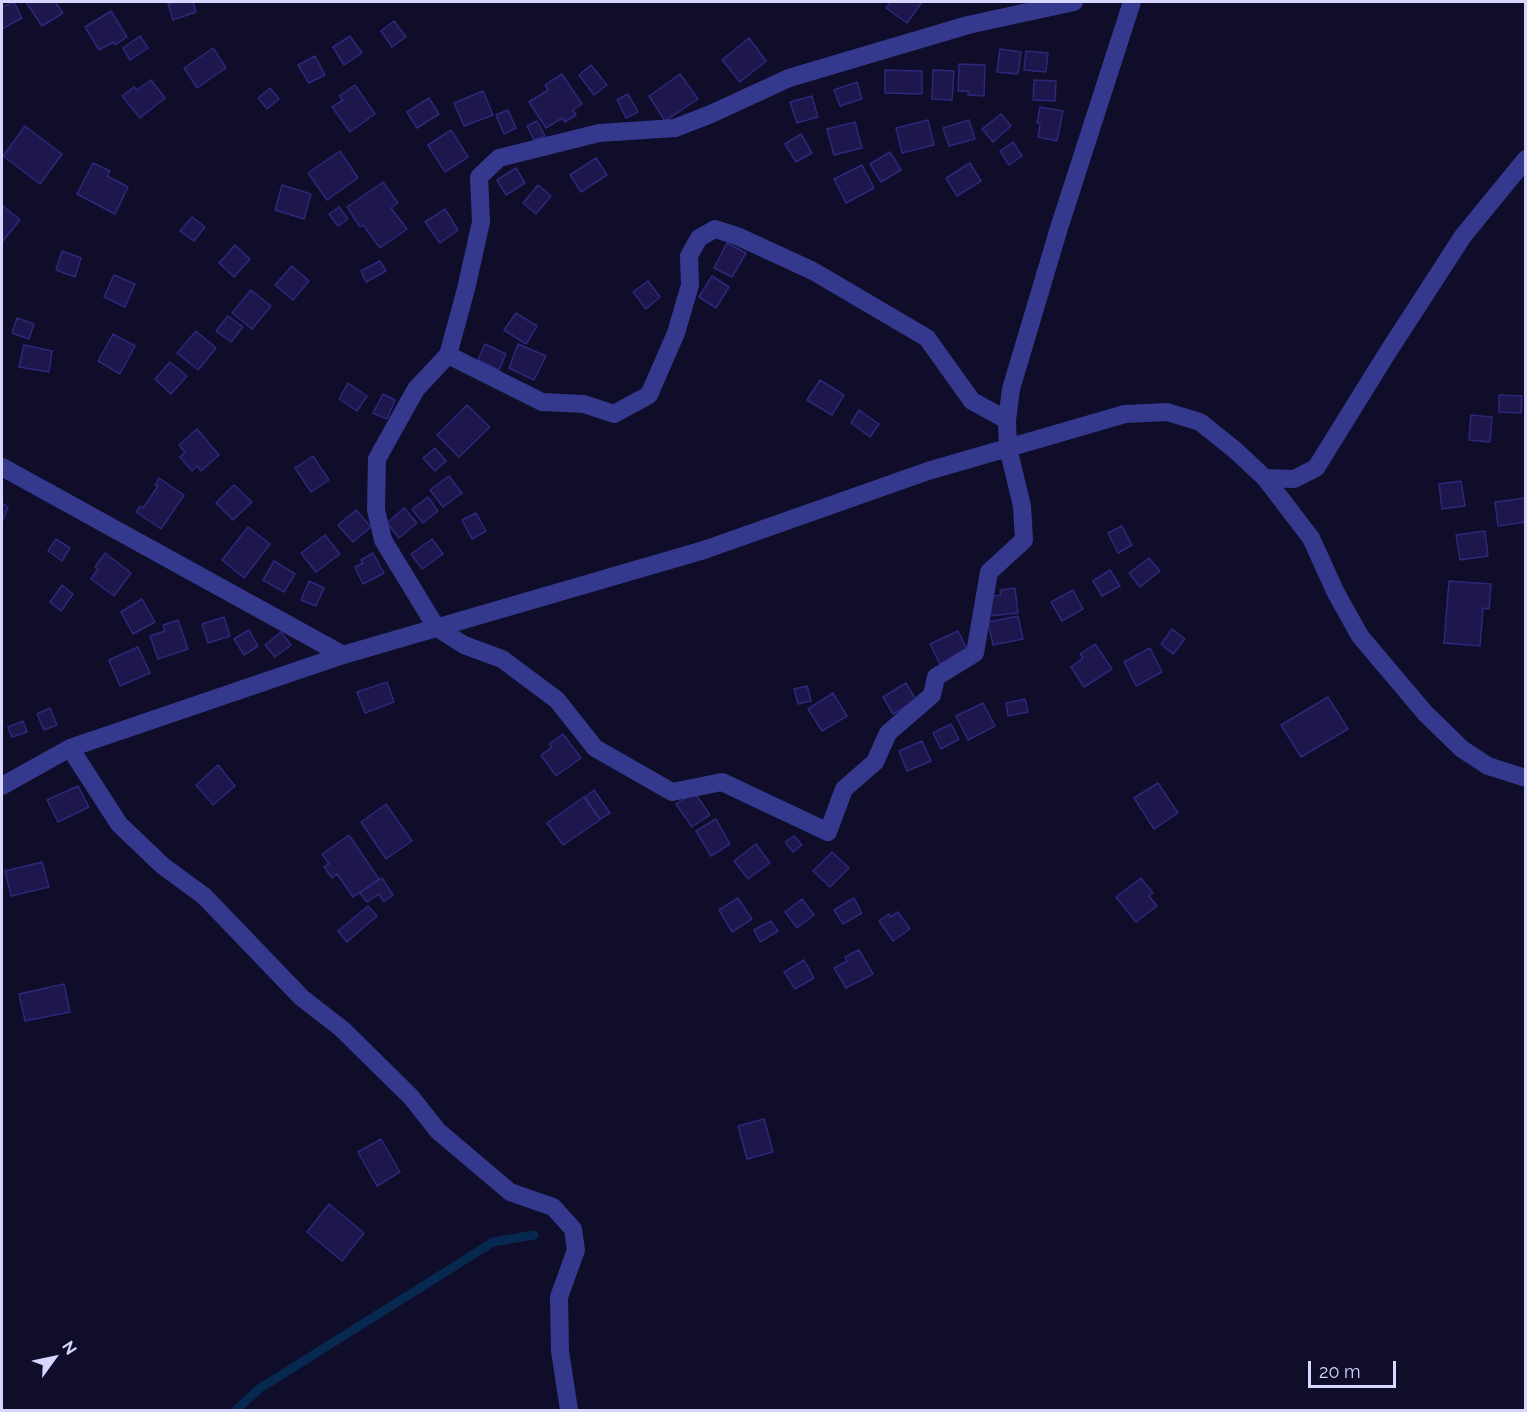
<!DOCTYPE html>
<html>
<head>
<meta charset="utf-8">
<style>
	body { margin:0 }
	#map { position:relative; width:1527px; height:1412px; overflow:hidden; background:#0f0d2a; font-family:Raleway,sans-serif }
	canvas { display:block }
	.frame { position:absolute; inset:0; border:3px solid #d7d6ff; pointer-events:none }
	.north { position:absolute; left:24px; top:1328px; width:60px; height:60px; -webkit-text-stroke:4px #0f0d2a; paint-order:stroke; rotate:57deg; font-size:16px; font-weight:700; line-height:24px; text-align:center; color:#d7d6ff }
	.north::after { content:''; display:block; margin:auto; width:21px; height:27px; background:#d7d6ff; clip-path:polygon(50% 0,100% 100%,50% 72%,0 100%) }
	.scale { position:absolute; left:1308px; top:1361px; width:88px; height:27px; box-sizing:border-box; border:3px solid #d7d6ff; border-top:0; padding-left:8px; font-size:18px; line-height:21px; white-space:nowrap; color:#d7d6ff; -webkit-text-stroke:4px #0f0d2a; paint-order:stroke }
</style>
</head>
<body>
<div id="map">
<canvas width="1527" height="1412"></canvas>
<div class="frame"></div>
<div class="north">N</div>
<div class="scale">20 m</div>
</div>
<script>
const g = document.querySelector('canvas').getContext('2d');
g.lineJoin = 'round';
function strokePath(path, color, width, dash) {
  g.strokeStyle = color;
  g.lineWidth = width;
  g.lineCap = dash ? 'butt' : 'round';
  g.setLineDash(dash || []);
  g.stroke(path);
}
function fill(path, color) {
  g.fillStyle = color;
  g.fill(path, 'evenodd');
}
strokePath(new Path2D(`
	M236,1410L259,1389L493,1242L534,1235`), '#07284f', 9);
const building = new Path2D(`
	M14,2L22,18L2,29V7Z
	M26,2H55L63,13L42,26Z
	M176,2H193L196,12L173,20L168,4Z
	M891,2H922L907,23L886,8Z
	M111,11L127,37L115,45L114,42L99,50L85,27Z
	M394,21L406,37L392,47L381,31Z
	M140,36L148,48L130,60L123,48Z
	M350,36L362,53L344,65L333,47Z
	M749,38L766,61L740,82L722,60Z
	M213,48L226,68L197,88L184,68Z
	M1000,49L1021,52L1018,74L997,72Z
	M1026,51L1048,53L1046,72L1024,70Z
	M315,56L325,75L309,83L298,65Z
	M959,64L985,65L984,96L968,95V91H958Z
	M591,65L607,85L594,95L579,75Z
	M885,70L922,71V94L885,93Z
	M933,70L954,71L952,100L932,99Z
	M562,74L582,104L573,110L576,115L565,122L562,118L546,128L529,102L548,90L545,85Z
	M680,74L698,99L665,121L649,96Z
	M151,80L165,98L140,118L122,96L134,87L137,90Z
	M1034,80L1056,81L1055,101L1033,100Z
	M857,82L862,99L840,106L834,90Z
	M355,85L375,114L350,132L332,107L343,100L339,96Z
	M270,88L279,99L267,109L258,98Z
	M483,91L493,115L464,126L454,103Z
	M628,94L638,112L626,118L617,100Z
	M812,96L818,117L797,123L790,102Z
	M429,98L439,114L417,128L407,112Z
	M1040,107L1063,111L1057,141L1038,137L1040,124L1037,123Z
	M508,110L516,128L504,134L496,115Z
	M1001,114L1011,126L993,142L982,129Z
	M928,120L934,145L902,153L896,128Z
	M969,120L975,139L949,146L943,128Z
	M537,121L545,136L534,140L527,126Z
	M855,122L862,148L834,155L827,129Z
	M25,126L62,154L40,184L3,156Z
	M451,130L468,157L445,172L428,145Z
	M801,134L812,153L796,162L785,144Z
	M1013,142L1022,156L1009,165L1000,151Z
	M340,151L358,178L327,200L308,173Z
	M890,152L901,170L881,182L870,164Z
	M596,158L607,175L581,192L570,175Z
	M93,163L110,171L107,176L128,187L115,214L77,194Z
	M970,163L981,181L957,196L946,178Z
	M862,165L874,188L846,203L834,179Z
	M516,168L525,183L506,195L497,180Z
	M383,182L398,203L391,208L407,229L380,248L363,225L360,227L347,207Z
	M282,185L311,194L304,219L275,210Z
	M538,185L551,196L536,214L523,203Z
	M2,205L20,220L2,242Z
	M339,207L348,219L338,226L329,214Z
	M445,209L458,230L440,243L425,222Z
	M192,217L205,227L194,241L180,231Z
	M727,243L746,253L732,277L714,268Z
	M235,245L250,259L234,277L219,263Z
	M62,251L81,258L75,277L56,270Z
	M380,261L386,271L366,282L361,271Z
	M292,266L309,281L293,300L275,285Z
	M114,275L135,284L125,307L104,297Z
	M712,276L729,287L716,308L699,297Z
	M648,281L660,297L646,309L633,292Z
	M251,290L271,306L252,329L232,313Z
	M516,313L537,326L526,344L504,330Z
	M228,316L243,327L231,342L216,331Z
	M17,318L34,324L29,339L12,333Z
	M196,331L216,348L198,370L177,353Z
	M113,334L135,346L120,374L98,361Z
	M485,344L506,354L499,370L478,360Z
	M518,344L546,356L534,380L509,368Z
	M24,345L52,351L49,372L19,367Z
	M170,362L187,376L171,394L155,379Z
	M820,380L844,395L832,415L807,400Z
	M348,383L367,396L357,411L339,399Z
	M383,394L395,400L387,419L373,413Z
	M1499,395L1522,396L1521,413L1499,412Z
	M467,405L490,427L459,457L437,435Z
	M859,410L879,424L870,437L851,423Z
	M1471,415L1492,417L1490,442L1469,440Z
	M197,429L219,455L201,471L197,466L192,471L180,457L185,452L179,445Z
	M435,448L446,461L435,471L423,458Z
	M313,456L329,480L311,492L295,468Z
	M449,476L462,493L443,507L430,490Z
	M159,478L184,495L161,529L136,512L140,506L143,508L158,486L155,485Z
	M1461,481L1465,506L1442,509L1439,484Z
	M234,485L252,502L233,520L216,503Z
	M428,497L438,511L423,523L412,509Z
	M1526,498V522L1498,526L1495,502Z
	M2,503L8,507L2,522Z
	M404,508L417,523L399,538L387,523Z
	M356,510L371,527L353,542L338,525Z
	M476,513L486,531L472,539L462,520Z
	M1122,526L1132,545L1118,553L1108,533Z
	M248,527L270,544L244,578L222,560Z
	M1485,531L1488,556L1460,560L1456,535Z
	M325,535L340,554L316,572L301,553Z
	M56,539L70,548L62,561L48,551Z
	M432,539L443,554L422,569L411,554Z
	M105,553L131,573L114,596L91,579L98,569L95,567Z
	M373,553L384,573L363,584L355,567L363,563L361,560Z
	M1149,558L1160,571L1140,587L1129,573Z
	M274,561L295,574L284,592L263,580Z
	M1110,570L1120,586L1102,596L1093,581Z
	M309,581L324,588L316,606L301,600Z
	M1449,581L1491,584L1489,609L1483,608L1480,646L1444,643Z
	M62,585L73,594L61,611L50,602Z
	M1015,588L1018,613L989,616L987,597L1001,595L1000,590Z
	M1073,590L1083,609L1062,621L1051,602Z
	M142,599L155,622L133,634L121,612Z
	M1018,616L1023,639L993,645L988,622Z
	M224,617L230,636L208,643L202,624Z
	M178,620L188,649L158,659L150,636L165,631L163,625Z
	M1172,629L1185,639L1173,654L1161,644Z
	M249,630L258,646L244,655L234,639Z
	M958,631L968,651L940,664L930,644Z
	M281,632L291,645L275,657L265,645Z
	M1095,644L1112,669L1084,687L1071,667L1083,658L1080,654Z
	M138,647L150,673L120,686L109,660Z
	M1150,648L1162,672L1136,686L1124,662Z
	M387,682L394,702L365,713L357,692Z
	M906,683L916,700L893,714L883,697Z
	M807,686L811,701L798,704L794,689Z
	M833,693L847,716L822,731L808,709Z
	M1328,697L1348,729L1301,757L1281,725Z
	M1025,699L1028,712L1008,716L1006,703Z
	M983,703L995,726L968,740L956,716Z
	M50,708L57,725L44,730L37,714Z
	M23,721L27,732L12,737L8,727Z
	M951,724L959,739L941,749L933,733Z
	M563,734L581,758L556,776L541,755L552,747L549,744Z
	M922,741L931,761L907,771L899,751Z
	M218,765L235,786L213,805L196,785Z
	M1158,783L1178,813L1154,829L1134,798Z
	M78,786L89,807L58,822L47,800Z
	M594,790L610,813L600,819L585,797Z
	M694,792L710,815L692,827L676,804Z
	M584,797L600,820L563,845L547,823Z
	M386,804L412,841L386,859L361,822Z
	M716,819L730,844L711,856L696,831Z
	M349,835L379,879L353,897L337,874L332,878L324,867L329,864L322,854Z
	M794,836L802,845L793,852L785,842Z
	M756,844L770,863L748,879L734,861Z
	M832,852L849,868L830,887L813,871Z
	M42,862L49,887L11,896L5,871Z
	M382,878L393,895L384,902L379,894L367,902L360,893Z
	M1141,878L1153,893L1149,896L1157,906L1136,922L1116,897Z
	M738,898L752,919L732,932L719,910Z
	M854,898L862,913L843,924L834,910Z
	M802,899L814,915L797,928L785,912Z
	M368,906L377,916L347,942L338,931Z
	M898,912L910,929L893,941L879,921L889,914L890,917Z
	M771,921L778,931L760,942L754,930Z
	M859,950L873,974L846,988L834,968L847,961L845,957Z
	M804,960L814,978L795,989L784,972Z
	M64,984L70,1012L25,1021L19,994Z
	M764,1119L773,1152L747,1159L738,1126Z
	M381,1139L400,1172L377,1186L358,1152Z
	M329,1204L364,1233L342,1261L307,1232Z`);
fill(building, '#1d174d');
strokePath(building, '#2f277b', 1.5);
strokePath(new Path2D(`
	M1074,2L968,25L789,78L711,114L675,128L599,133L499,158L479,177L481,222L466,289L448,355L416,389L377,459L376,510L383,540L436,627L464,645L502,659L557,700L595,748L672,792L722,782L828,832L844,789L875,762L888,733L932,695L936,677L975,653L989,572L1024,540L1022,506L1008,448L1007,420L1011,389L1059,228L1132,2
	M448,355L542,402L584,404L614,414L649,395L676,333L690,285L689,256L699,238L715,229L737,236L813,271L927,338L972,401L1007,420
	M2,467L343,655
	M1265,478L1294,479L1316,468L1386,355L1463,236L1526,159
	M70,748L119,824L163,866L204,896L302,998L342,1029L411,1097L438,1131L510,1192L553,1207L573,1229L576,1250L559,1297L560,1351L569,1410
	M2,786L70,748L343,655L704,550L928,471L1125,414L1167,412L1200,422L1235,450L1265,478L1311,538L1336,593L1360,636L1425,713L1462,749L1488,766L1526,778`), '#34398d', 18);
</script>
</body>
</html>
